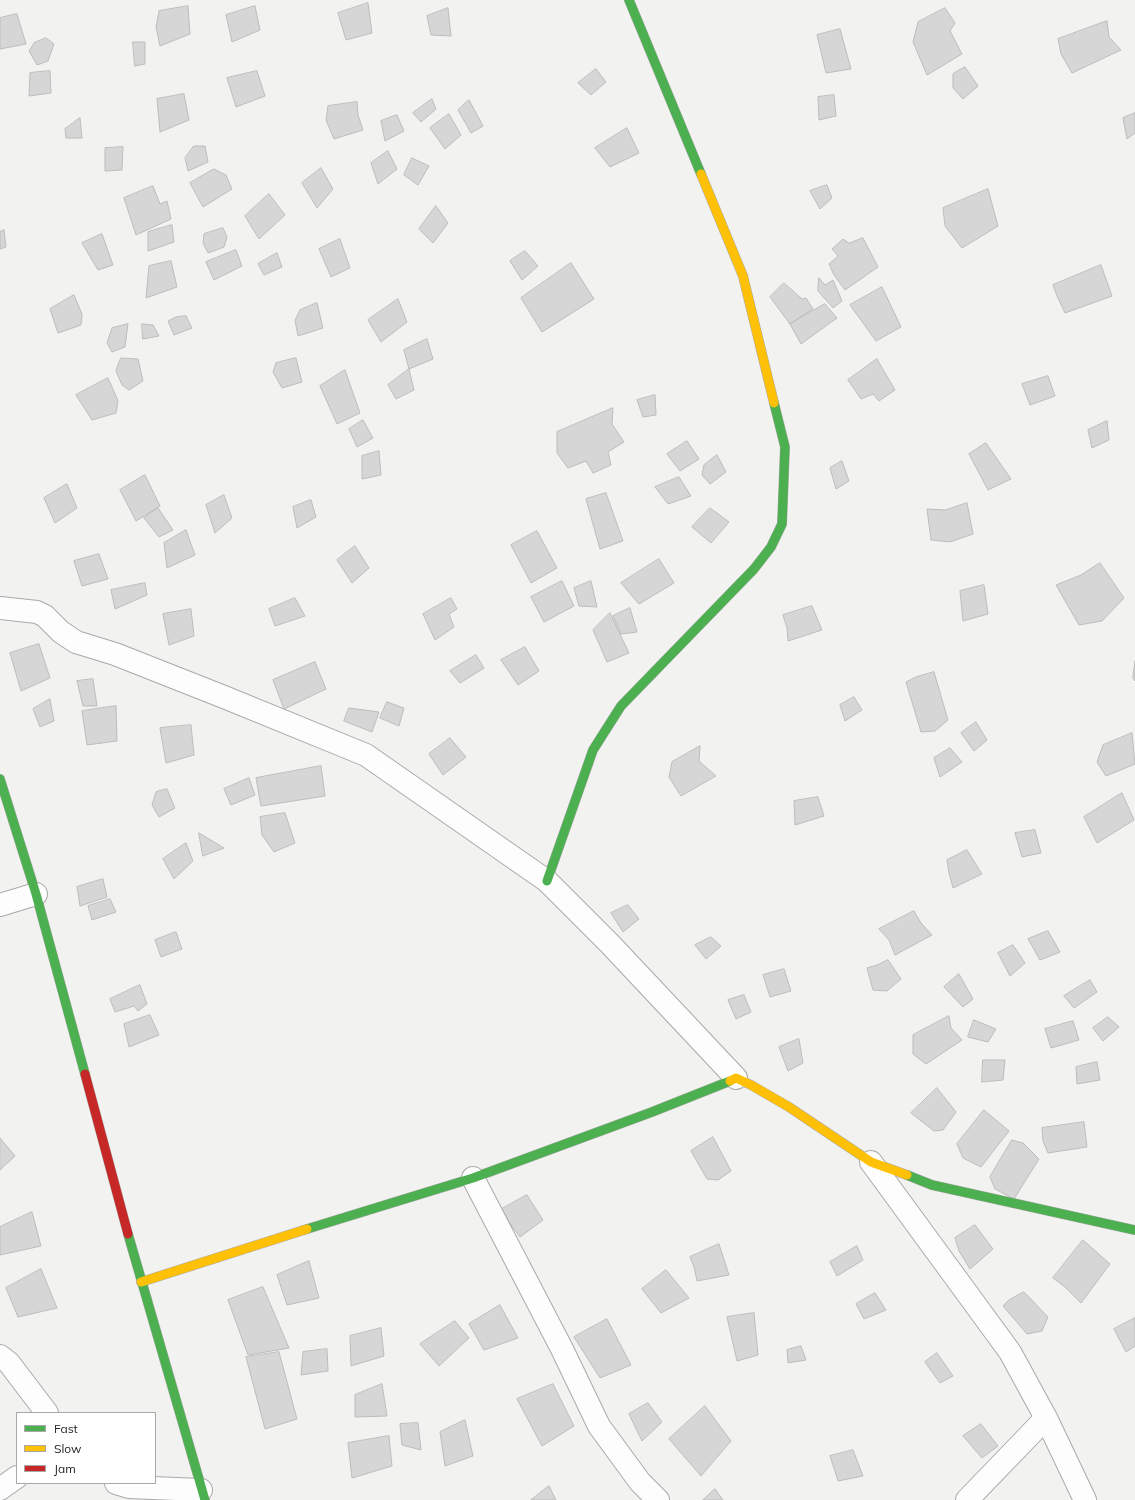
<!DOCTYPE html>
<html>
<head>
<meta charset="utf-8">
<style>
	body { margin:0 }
	#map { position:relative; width:1135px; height:1500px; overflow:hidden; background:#f2f3f1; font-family:Mulish,sans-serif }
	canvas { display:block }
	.legend { position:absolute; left:16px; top:1412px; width:140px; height:72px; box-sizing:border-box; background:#fff; border:1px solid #a7a8a7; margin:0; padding:5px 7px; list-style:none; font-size:12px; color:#242523 }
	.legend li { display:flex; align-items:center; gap:8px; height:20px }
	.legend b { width:20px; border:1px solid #a7a8a7 }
</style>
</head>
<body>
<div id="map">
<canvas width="1135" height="1500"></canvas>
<ul class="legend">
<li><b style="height:5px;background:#4caf50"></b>Fast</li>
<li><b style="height:5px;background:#ffc107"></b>Slow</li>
<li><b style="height:5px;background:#c62828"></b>Jam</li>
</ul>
</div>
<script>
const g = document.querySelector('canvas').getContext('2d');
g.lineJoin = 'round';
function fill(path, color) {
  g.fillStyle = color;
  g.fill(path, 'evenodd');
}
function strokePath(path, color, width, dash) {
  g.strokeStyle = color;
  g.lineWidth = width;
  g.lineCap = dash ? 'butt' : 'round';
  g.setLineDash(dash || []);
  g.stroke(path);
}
const building = new Path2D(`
	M368,3L372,33L346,40L338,13Z
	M188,6L190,34L160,46L156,27L159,11Z
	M255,6L260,30L232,42L226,15Z
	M448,8L451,36L431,35L427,16Z
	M945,8L955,23L950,31L962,54L927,75L913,42L918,22Z
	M17,14L26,44L0,49V18Z
	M1107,21L1109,37L1121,50L1072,73L1061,54L1058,39Z
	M840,29L851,69L826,73L817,35Z
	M46,38L54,44L48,61L37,65L29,51L34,43Z
	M133,42H145V64L135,66Z
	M965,67L978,86L963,99L953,88V74Z
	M596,69L606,82L591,95L578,83Z
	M50,71L51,93L29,96L30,73Z
	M257,71L265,96L236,107L227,78Z
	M184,94L189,120L160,132L157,99Z
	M834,95L836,116L819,120L818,97Z
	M432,99L436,109L421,122L413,113Z
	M469,100L483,126L471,133L458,110Z
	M357,102L358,115L363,130L334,139L326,120L328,106Z
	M1135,113V133L1127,139L1123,118Z
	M449,114L461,135L445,149L430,128Z
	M397,115L404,131L385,141L381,121Z
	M80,118L82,138H66L65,129Z
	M627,128L639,153L610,167L595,148Z
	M194,146H205L208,162L188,171L185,158Z
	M123,147L122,170L105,171V148Z
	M388,151L397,169L378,184L371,163Z
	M412,158L429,166L418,185L404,175Z
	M321,168L333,189L317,208L302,183Z
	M214,169L226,175L232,189L203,207L190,183Z
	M827,185L832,198L820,209L810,191Z
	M153,186L160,204L167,201L171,219L136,235L124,198Z
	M988,189L998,226L962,248L945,226L943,208Z
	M269,194L285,215L259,239L245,216Z
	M436,206L448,223L433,243L419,229Z
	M172,225L174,242L148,251V232Z
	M223,228L227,237L224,247L208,253L203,243L204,234Z
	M4,230L6,247L0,249V232Z
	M102,234L113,265L98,270L82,243Z
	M863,238L878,267L845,290L834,275L829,264L838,256L832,249L843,239L849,243Z
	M340,239L350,268L331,277L319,249Z
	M236,250L242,266L214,280L206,262Z
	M525,251L538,266L522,280L510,261Z
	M277,253L282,267L264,275L258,264Z
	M171,261L177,287L146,298L149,266Z
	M571,263L594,299L542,332L521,298Z
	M1101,265L1112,296L1065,313L1057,296L1053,285Z
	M819,278L825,285L833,280L842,301L833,308L818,291Z
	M784,283L802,299L806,298L813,309L790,324L770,297Z
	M882,287L901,327L876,341L850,305Z
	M74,295L82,314L81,325L58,333L50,309Z
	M398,299L407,322L381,342L368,320Z
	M317,303L323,328L298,336L295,320L300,310Z
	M825,304L837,318L801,344L790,324Z
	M186,316L192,328L174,335L168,321L176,317Z
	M128,324L125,347L112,352L107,343L112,328Z
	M142,324L153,325L159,336L143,339Z
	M427,339L433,359L409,369L404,350Z
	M121,358L138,359L143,381L129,390L122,385L116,371Z
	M296,358L302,382L282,388L273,372L276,363Z
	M877,359L895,390L879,401L873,394L861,399L848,380Z
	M409,369L414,390L396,399L388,385Z
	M345,370L360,413L337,424L320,386Z
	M1048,376L1055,396L1030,405L1022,384Z
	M108,378L118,401L116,413L92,420L76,395Z
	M655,395L656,415L643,417L637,400Z
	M613,408L612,424L624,442L608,452L611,465L593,473L586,461L568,468L557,453V432Z
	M363,420L373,438L357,447L349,429Z
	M1107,421L1109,440L1092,448L1088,430Z
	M687,441L699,459L680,471L667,454Z
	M986,443L1011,479L988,490L969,454Z
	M379,451L381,475L362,479V456Z
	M717,455L726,472L710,484L702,475L704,465Z
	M842,461L849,481L836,489L830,468Z
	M145,475L160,506L136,521L120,490Z
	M679,477L691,496L668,504L655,487Z
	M67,484L77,508L55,523L44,498Z
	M606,493L623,541L600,549L586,499Z
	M224,495L232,518L215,533L206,505Z
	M311,500L316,517L297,528L293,507Z
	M967,503L973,534L950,542L931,540L927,509L945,510Z
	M158,508L173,530L159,537L144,518Z
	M710,508L729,522L711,543L692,527Z
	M186,530L195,555L167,568L164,543Z
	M537,531L557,568L531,583L511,545Z
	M355,546L369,568L352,583L337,560Z
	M99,554L108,579L82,586L74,561Z
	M659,559L674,583L639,604L621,583Z
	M1100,563L1124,598L1102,621L1079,625L1056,585L1081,575Z
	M562,581L574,606L544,622L531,597Z
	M591,581L597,607L579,606L574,588Z
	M145,583L147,595L115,609L111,590Z
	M984,585L988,614L963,621L960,591Z
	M295,598L305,616L275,626L269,609Z
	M451,598L457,609L449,614L454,627L435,640L423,614Z
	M812,606L822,630L788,641L787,628L783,615Z
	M630,608L637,632L621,634L613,616Z
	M191,609L194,636L169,645L163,614Z
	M610,613L629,653L607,662L593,630Z
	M39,644L50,678L21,691L10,653Z
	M525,647L539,671L518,685L501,660Z
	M476,655L484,668L460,683L450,671Z
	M1135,661V681L1133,678Z
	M315,662L326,689L284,709L273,680Z
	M934,672L948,720L935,731L921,732L906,682L916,677Z
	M93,679L97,706H83L77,681Z
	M854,697L862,710L845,721L840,705Z
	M50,699L54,721L40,727L33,709Z
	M387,702L404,708L399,726L380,718Z
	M116,706L117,741L87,745L82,711Z
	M349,708L379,712L372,732L344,721Z
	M976,722L987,740L974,751L961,733Z
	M191,725L194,755L166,763L160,728Z
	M1132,733L1135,764L1106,776L1097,762L1103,745Z
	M450,738L466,757L443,775L429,754Z
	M700,746L699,761L716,776L681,796L669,777L672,762Z
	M950,748L962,762L940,777L934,758Z
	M321,766L325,796L261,806L256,778Z
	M249,778L255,795L231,805L224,789Z
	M167,789L175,808L159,817L152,805L156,792Z
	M1122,793L1134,820L1097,843L1084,817Z
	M818,797L824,816L795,825L794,801Z
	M285,813L295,843L274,852L262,835L260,817Z
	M1035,830L1041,853L1022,857L1015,833Z
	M199,833L224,848L203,856Z
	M186,843L193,861L174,879L163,859Z
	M967,850L982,874L953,888L949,873L947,860Z
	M103,879L107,897L80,906L77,887Z
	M110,899L116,912L92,920L88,906Z
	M628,905L639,919L623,932L611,913Z
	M914,911L921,923L932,935L895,955L889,940L879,929Z
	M1048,931L1060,952L1040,960L1028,939Z
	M176,932L182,949L161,957L155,940Z
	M711,937L721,946L706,959L695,945Z
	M1013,945L1025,963L1010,976L998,953Z
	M888,960L901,979L887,991L873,990L867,968L877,965Z
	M784,969L791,991L770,997L763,975Z
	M959,974L973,999L963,1007L944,987Z
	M1090,980L1097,992L1074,1008L1064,996Z
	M140,985L147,1004L138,1011L134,1006L115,1012L110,999Z
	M744,995L751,1012L736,1019L728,1000Z
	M150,1015L159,1035L129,1047L124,1024Z
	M949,1016L951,1028L962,1040L926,1064L913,1054V1035Z
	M1108,1017L1119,1027L1103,1041L1093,1028Z
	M974,1020L996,1029L988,1042L968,1037Z
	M1073,1021L1079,1040L1051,1048L1045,1029Z
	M799,1039L803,1063L788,1071L779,1047Z
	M983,1060H1005L1003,1080L982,1082Z
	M1097,1062L1100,1080L1077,1084L1076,1067Z
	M937,1088L956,1112L943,1130L934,1131L911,1113Z
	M984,1110L1009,1131L981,1167L963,1158L957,1144Z
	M1084,1122L1087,1147L1048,1153L1043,1141L1042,1128Z
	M713,1137L731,1171L718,1180L707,1179L691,1151Z
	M0,1138L15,1156L0,1170Z
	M1012,1140L1023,1143L1039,1159L1014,1199L995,1189L990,1177Z
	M527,1195L543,1220L520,1237L500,1210Z
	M32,1212L41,1246L0,1255V1227Z
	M975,1225L993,1249L970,1269L959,1251L955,1238Z
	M1083,1240L1110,1264L1081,1303L1065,1287L1053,1278Z
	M719,1244L729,1275L697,1281L694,1267L690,1257Z
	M857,1246L863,1260L837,1276L830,1262Z
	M309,1261L319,1298L287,1305L277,1275Z
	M41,1269L57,1308L18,1317L6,1288Z
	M666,1270L689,1298L661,1313L642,1289Z
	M263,1287L289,1348L248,1355L228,1300Z
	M1024,1292L1048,1317L1042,1331L1027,1334L1003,1306L1009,1300Z
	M875,1293L886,1310L864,1319L856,1304Z
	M500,1305L518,1338L484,1350L469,1324Z
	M754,1313L758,1355L737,1361L727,1317Z
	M1135,1318V1346L1126,1352L1114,1329Z
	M607,1319L631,1365L600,1378L574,1337Z
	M455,1321L469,1338L439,1366L420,1344Z
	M381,1328L384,1356L351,1366L350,1336Z
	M801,1346L806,1360L788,1363L787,1350Z
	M327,1349L328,1371L301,1375L303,1352Z
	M279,1352L297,1419L265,1429L246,1357Z
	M937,1353L953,1376L940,1383L925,1362Z
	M382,1384L387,1416L355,1417V1395Z
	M553,1384L574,1426L542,1446L517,1399Z
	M648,1403L662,1422L642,1441L629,1414Z
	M705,1406L731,1441L701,1476L669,1439Z
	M465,1420L473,1456L445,1466L440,1432Z
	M418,1423L421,1450L402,1445L400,1424Z
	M981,1424L998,1446L982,1458L963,1436Z
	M389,1436L392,1466L352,1478L348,1443Z
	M853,1450L863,1476L838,1481L830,1456Z
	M549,1486L556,1500H531Z
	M715,1489L723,1500H703Z`);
fill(building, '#d5d6d5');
strokePath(building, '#bcbdbb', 1);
const street = new Path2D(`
	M0,608L37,612L45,616L61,632L76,642L115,654L224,697L366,755L547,881L610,944L736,1078
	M0,905L36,894
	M871,1162L1010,1352L1046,1418L1085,1500
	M473,1178L562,1349L599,1426L640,1482L658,1500
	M0,1356L9,1363L47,1413
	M116,1483L129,1487L201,1490
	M0,1489L17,1477
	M967,1500L1046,1418`);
const fast = new Path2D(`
	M629,0L701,174
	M0,779L36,894L85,1074
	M547,881L593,750L621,706L754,569L771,547L782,524L785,447L774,403
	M907,1175L932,1185L1135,1230
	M307,1229L473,1178L652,1112L730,1081
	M128,1234L205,1500`);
const slow = new Path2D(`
	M701,174L743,276L774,403
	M730,1081L736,1078L751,1085L789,1107L871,1162L907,1175
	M141,1282L307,1229`);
const jam = new Path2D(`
	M85,1074L128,1234`);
strokePath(street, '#a9a9a8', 24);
strokePath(fast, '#a9a9a8', 10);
strokePath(slow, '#a9a9a8', 10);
strokePath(jam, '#a9a9a8', 10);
strokePath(street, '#fdfdfd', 22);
strokePath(fast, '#4caf50', 9);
strokePath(slow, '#ffc107', 9);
strokePath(jam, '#c62828', 9);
</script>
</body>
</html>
